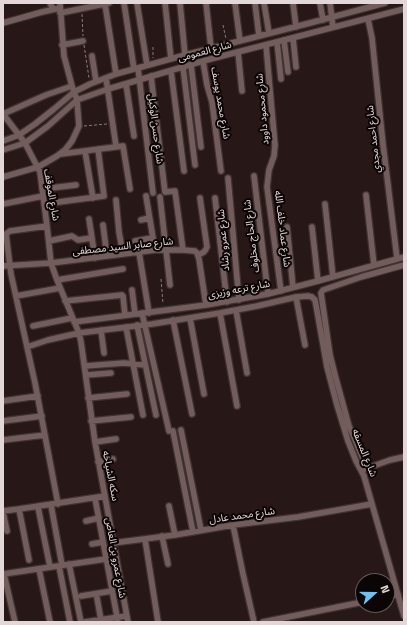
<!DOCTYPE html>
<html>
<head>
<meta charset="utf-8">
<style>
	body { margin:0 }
	#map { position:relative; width:407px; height:625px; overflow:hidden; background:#281717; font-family:"Titillium Web",sans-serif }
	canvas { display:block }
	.frame { position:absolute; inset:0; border:4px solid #e4d7d7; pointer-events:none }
	.north { position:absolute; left:355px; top:573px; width:40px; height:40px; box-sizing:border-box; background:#0c0505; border:1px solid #625959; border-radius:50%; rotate:69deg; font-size:11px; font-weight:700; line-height:16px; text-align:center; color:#e4d7d7 }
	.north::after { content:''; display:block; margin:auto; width:14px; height:18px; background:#6dc2f3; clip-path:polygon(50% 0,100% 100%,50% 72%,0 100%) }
</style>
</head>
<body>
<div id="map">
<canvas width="407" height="625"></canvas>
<div class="frame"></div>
<div class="north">N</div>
</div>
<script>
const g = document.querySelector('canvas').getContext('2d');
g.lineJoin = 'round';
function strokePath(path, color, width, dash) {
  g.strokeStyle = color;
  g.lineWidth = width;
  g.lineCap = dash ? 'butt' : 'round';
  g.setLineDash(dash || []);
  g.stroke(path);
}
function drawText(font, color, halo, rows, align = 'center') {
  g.font = font + ' "Titillium Web","Noto Sans Arabic",sans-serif';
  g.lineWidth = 4;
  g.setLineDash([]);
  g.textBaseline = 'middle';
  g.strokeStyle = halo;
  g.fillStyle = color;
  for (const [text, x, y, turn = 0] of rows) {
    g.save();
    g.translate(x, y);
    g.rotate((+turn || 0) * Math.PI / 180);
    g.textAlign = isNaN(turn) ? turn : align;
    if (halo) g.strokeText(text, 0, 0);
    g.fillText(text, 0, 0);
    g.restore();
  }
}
const minor = new Path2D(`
	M50,3L53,9
	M124,3L134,69
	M137,3L147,65
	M165,3L171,59
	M180,3L185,55
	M206,3L211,48
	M235,3L240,41
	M255,3L259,36
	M264,3L269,33
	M293,3L296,27
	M320,3L323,20
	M330,3L333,27
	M105,4L116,74
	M60,13L109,3
	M368,19L372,38L383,144L397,258
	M3,23L42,12L60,8
	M293,38L296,67
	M284,40L288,72
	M277,42L281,79
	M62,45L83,41
	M266,45L275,145L274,156L269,170L267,187L281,291
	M238,52L242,91
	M92,56L96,81
	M203,61L207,85L212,102L221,171
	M191,65L201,147
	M183,67L195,165
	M138,68L153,193
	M171,71L184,171
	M151,76L165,192L175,191L183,250
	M106,78L116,146
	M126,84L134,136
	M3,114L25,143L40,172L47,226L51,263L57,280L79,333L81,342L95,442L128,622
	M3,114L46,95L72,86
	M3,141L19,135L35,124L54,109L74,92L90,84L116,74L185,55L310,23L385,3
	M3,150L25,143L48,126L77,100L108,89L203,61L404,9
	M85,151L93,198
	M61,154L123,146L130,189
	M254,176L268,294
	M3,177L38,167L57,156L65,150L72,141L79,126L77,100L72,86L64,56L60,3
	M228,178L239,300
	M42,189L76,185
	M366,195L374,265
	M146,196L155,250
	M160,197L170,285
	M215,198L227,302
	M116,200L119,232L123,254
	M3,204L43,196
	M44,204L104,196L98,149
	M325,204L333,277
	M89,219L95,258
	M141,220L149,218
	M103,225L107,256
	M287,227L293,287
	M312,227L318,281
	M6,234L11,274L35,383L58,504
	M3,235L6,234L10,231L47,226
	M49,241L72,236L78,240L91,238
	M135,241L152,238
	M139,252L149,313
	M198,255C203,253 205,252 207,247L200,198
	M3,266L51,263L155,250H183L195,251L197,253L199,259L206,305
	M57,280L123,269
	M132,290L135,314
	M16,296L60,288
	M296,297L305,345
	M65,301L122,295L123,296L125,315
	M236,310L247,373
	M142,313L169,431
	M220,313L237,406
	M190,318L204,394
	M173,320L192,414
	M74,322L206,305L268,294L318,281L404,257
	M137,325L156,415
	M33,326L72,318
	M126,327L143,415
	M101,330L104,353
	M27,347L48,340L79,333L152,324L220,313L257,306L296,297L308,296L312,297L315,300L316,305L327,367L337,405L348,441L356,461L364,476L404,616
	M85,366L124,363L145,365
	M86,375L111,373
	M88,398L127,394
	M3,401L38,396
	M3,421L42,416
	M91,421L131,417
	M181,430L201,530
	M173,431L193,532
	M3,440L45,435
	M95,442L116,439
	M98,462L113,459
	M367,468L349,426L335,375L330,355L321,293L323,290L361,277L404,265
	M365,469L390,460L404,457
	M95,498L118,622
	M51,505L62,565
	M169,506L175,535
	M38,507L50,567
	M19,509L29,560
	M3,511L19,509L105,496
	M3,512L7,531
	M86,521L99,518
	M233,525L243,574L254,622
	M162,536L168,564
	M145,539L158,622
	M113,543L175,535L233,525L298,517L372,504
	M92,544L103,542
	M69,564L81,622
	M59,566L70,622
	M39,569L50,622
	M3,574L106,559
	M4,574L15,622
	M81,596L112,591
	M387,597L398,594
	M97,598L101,620
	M85,622L126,616
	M263,622L363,602`);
strokePath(minor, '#3f3232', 8);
strokePath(new Path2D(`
	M82,14L83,36
	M223,25L226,39
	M84,45L89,78
	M153,47V58
	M84,126L107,124
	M161,279L163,304`), '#8a7b7b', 1, [3, 2]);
strokePath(minor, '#725d5c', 5.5);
drawText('10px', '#e4d7d7', '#0c0505', [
	["شارع العمومى",205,52,-15],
	["شارع محمد يوسف",220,103,80],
	["شارع محمود داوود",263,109,-95],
	["شارع حسن الوكيل",155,129,83],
	["شارع احمد مجدي",374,139,-96],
	["شارع الموقف",51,195,80],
	["شارع عماد خلف الله",282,229,83],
	["شارع الحاج مخلوف",252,236,-97],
	["شارع عمرو رشاد",224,240,-95],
	["شارع صابر السيد مصطفى",123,247,-6],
	["شارع ترعه وزيزى",239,290,-11],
	["شارع المسقه",364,453,68],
	["سكه الشياخه",110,476,79],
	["شارع محمد عادل",242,516,-8],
	["شارع عمرو بن العاص",115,558,80]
]);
</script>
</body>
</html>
